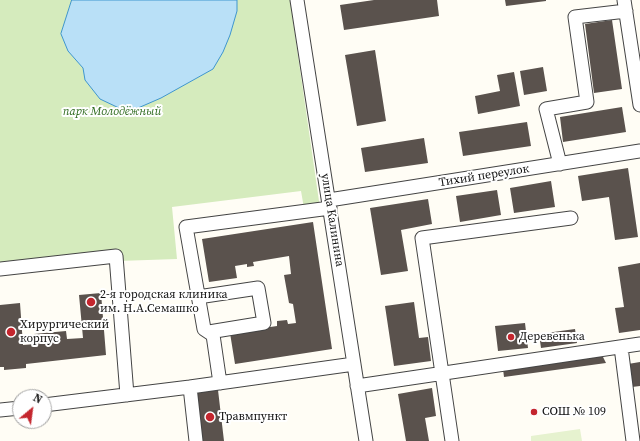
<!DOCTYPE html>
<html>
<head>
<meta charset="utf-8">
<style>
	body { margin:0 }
	#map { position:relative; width:640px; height:441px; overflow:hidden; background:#fffdf5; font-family:"Source Serif 4",serif }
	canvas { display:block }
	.north { position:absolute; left:12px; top:389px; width:40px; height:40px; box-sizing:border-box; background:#fff; border:1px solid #a0a0a0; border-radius:50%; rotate:29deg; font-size:11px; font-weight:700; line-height:16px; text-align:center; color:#111 }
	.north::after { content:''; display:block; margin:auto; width:14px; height:18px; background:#c4262e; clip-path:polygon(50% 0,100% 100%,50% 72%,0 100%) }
</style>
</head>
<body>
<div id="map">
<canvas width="640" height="441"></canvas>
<div class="north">N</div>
</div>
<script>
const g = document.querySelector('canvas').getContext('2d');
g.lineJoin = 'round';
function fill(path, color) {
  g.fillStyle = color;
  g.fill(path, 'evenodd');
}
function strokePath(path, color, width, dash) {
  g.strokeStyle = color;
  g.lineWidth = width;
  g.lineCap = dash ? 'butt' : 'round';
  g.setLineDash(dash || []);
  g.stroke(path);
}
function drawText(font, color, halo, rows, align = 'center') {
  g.font = font + ' "Source Serif 4",serif';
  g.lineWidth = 4;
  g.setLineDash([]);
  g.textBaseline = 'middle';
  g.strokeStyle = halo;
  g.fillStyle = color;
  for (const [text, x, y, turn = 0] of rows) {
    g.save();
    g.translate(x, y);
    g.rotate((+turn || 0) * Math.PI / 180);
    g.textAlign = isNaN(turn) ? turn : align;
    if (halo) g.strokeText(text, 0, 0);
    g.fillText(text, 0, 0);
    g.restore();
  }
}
fill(new Path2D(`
	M0,0H290L321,215L305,214L301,191L172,207L177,259L0,265Z`), '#d5ebbd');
fill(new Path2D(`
	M580,429L582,441H531V436Z`), '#e6f2cf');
const water = new Path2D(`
	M72,0H237V11L230,35L223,52L213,69L161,98L138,108H119L100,99L85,80L83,68L68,51L61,34Z`);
fill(water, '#b9e0f7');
strokePath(water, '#3f96cf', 1);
fill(new Path2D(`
	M374,0H437L439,16L344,30L340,5Z
	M505,0H546V1L506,6Z
	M612,20L622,89L594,93L585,24Z
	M375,50L386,121L357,126L345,55Z
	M543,67L547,91L524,95L520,71Z
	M514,72L520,106L478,114L475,96L500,91L497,75Z
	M622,107L626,132L563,142L560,117Z
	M527,122L531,146L463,156L459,132Z
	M424,138L428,163L365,172L361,148Z
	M628,168L638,237L615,240L609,197L582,201L578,176Z
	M551,181L555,207L514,213L510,188Z
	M497,190L501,215L460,222L456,196Z
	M428,199L432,224L401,230L408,271L381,275L370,208Z
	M313,222L332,349L235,364L230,333L277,326V321L287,320L288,324L296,323L293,304L289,303L284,275L291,274L289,256L253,262L254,266L247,267V264L235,266L237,278L209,282L202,239Z
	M640,263V330L619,333L615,308L624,307L618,267Z
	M101,293L106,355L26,364V368L4,370V367H0V305L20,303L23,345L35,344L34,334L66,331L67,339L83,338L79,295Z
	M414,302L419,338L428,337L431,361L394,366L385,306Z
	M525,323L528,348L498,351L495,326Z
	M575,329L577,343L541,348L539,334Z
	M602,355L606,363L504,377L503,369Z
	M640,362V386L632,387L628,364Z
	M432,388L436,416L425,418L429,441H406L398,394Z
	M218,390L224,441H201L195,393Z`), '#5a524d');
const minor = new Path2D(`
	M297,0L366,441
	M624,0L640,105
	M560,164L546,109L587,102L575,17L626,11
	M329,200L640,151
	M0,269L116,256L127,395
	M198,297L258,288L264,323L209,332
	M621,347L633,441
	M220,383L213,335L204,329L186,227L330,208
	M357,386L640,344
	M44,405L190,387
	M0,410L20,408
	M196,441L190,387L354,364
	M452,441L422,238L571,218`);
strokePath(minor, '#444', 15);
strokePath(minor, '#fff', 13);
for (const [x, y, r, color] of [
	[91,302,5,"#c4262e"],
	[11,332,5,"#c4262e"],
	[511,337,4,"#c4262e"],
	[534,412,4,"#c4262e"],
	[210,417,5,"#c4262e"]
]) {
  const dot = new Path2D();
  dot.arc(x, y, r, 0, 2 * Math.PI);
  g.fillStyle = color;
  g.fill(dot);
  strokePath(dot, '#fff', 1.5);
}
drawText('italic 12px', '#2f6b1f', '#fff', [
	["парк Молодёжный",112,112]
]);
drawText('12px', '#111', '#fff', [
	["Тихий переулок",484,176,-9],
	["улица Калинина",332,220,81]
]);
drawText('12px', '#111', '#fff', [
	["2-я городская клиника",100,295],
	["им. Н.А.Семашко",100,309],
	["Хирургический",20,325],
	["корпус",20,339],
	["Деревенька",519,337],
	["СОШ № 109",542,412],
	["Травмпункт",219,417]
], 'left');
</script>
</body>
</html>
